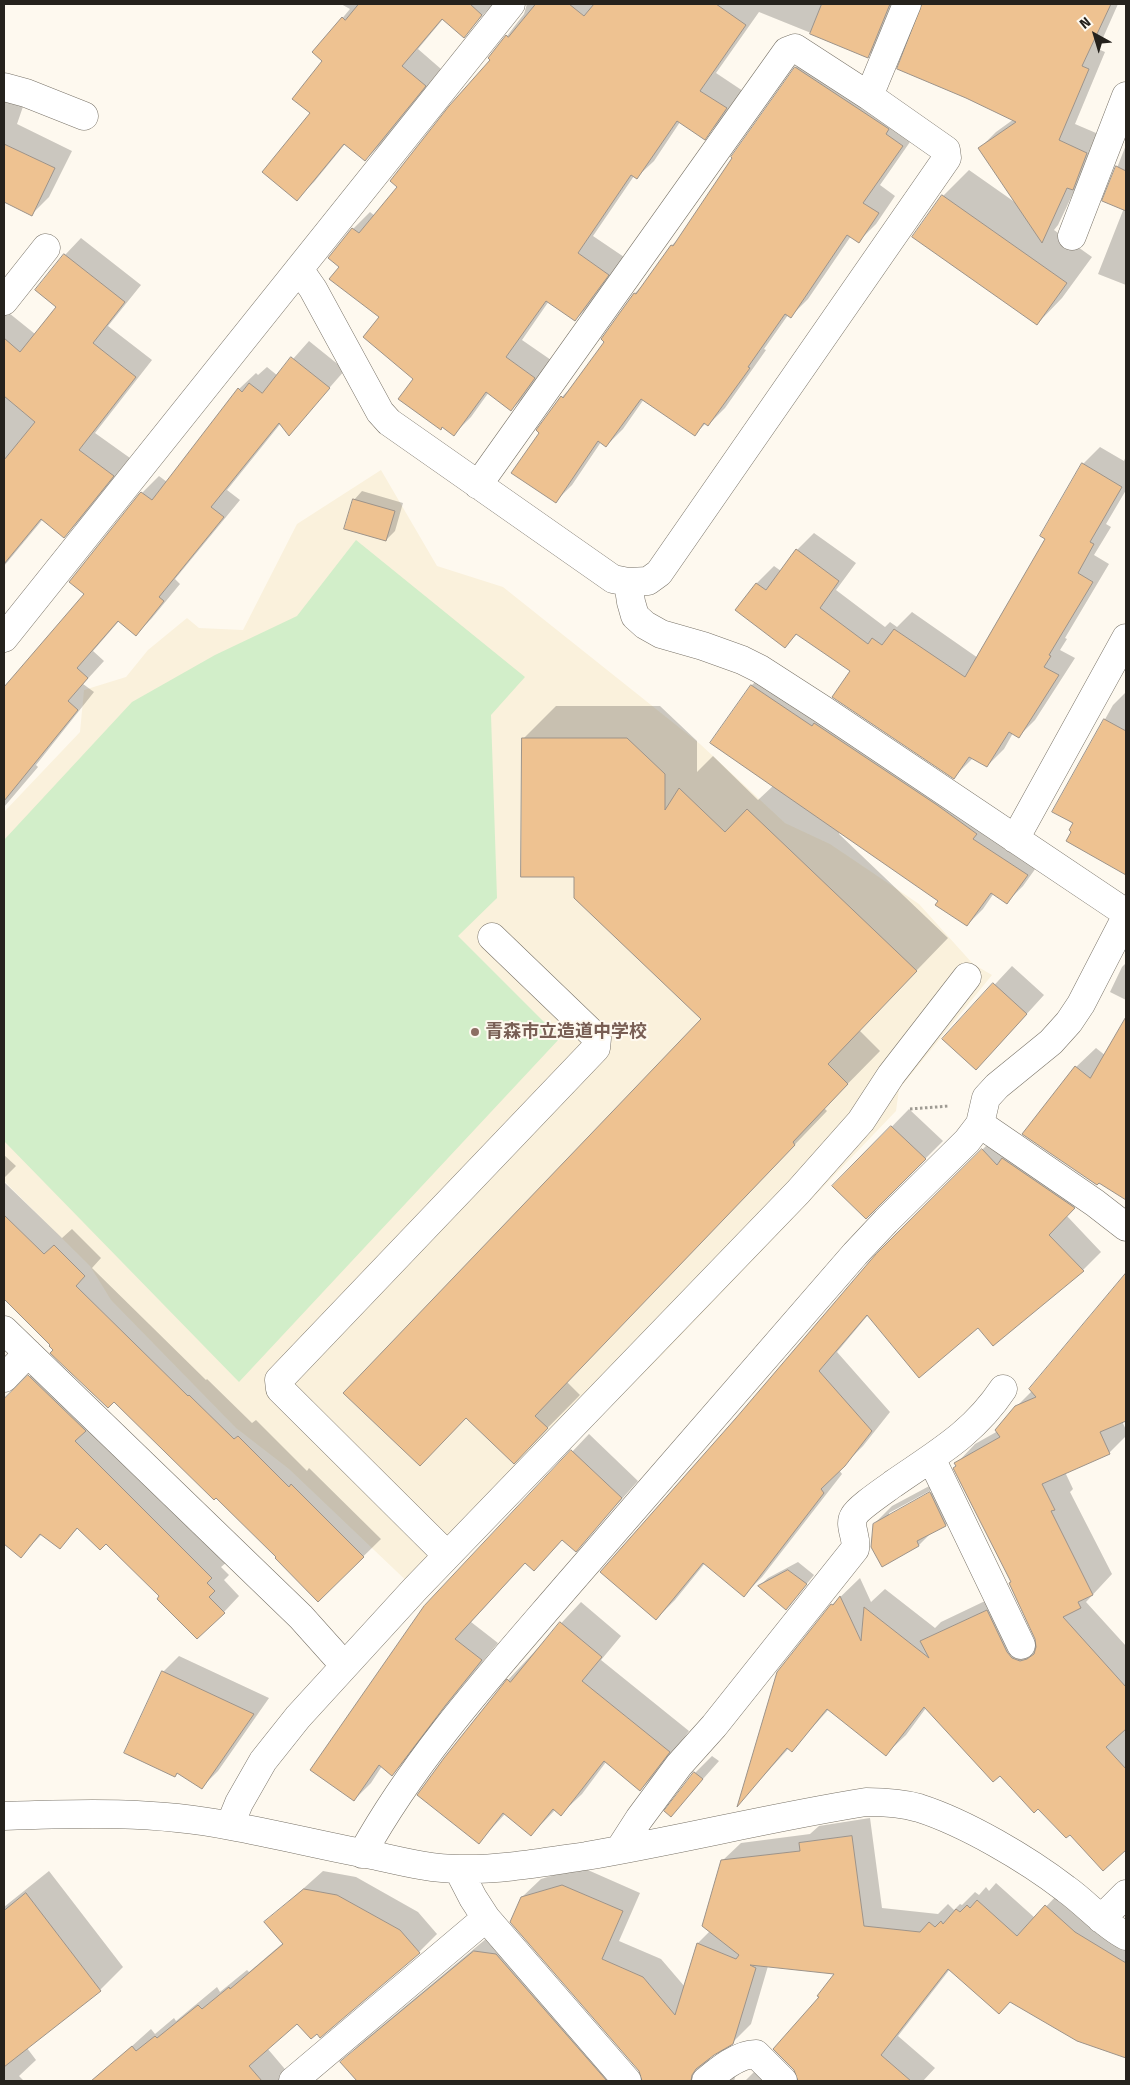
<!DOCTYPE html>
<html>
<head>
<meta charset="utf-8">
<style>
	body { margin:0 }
	#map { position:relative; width:1130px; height:2085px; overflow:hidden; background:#fef9ef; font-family:"Fira Sans",sans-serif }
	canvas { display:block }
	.frame { position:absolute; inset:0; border:5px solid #25221d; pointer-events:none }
	.north { position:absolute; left:1070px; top:10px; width:50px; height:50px; -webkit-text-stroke:4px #fef9ef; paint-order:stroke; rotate:321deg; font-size:14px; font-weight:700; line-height:20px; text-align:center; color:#25221d }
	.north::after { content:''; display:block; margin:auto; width:18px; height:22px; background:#25221d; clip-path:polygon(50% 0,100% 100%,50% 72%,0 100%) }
</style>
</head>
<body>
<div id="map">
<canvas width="1130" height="2085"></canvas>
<div class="frame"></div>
<div class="north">N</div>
</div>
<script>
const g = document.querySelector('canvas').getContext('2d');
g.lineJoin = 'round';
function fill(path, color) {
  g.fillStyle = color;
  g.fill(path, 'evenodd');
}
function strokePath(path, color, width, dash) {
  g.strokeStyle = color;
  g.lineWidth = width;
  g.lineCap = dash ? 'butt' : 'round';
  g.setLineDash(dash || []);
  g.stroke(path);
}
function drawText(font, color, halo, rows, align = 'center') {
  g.font = font + ' "Fira Sans","Noto Sans JP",sans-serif';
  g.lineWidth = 4;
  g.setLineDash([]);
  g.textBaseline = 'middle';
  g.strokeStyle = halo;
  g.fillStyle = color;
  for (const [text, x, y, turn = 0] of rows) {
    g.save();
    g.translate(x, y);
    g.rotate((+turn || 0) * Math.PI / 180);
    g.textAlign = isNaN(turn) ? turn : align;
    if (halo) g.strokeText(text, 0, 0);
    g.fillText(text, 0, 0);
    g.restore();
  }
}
fill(new Path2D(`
	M381,470L437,566L503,587L700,744L785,823L830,844L919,904L973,964L992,975L899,1089L896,1111L663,1354L513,1504L415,1589L289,1469L236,1428L111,1300L90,1266L4,1181V812L80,732L84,690L126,677L148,650L187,618L199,628L243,630L297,524Z`), '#faf1dc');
fill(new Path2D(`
	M356,540L525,677L491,715L497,898L458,936L560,1038L239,1382L4,1141V840L132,702L215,655L297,616Z`), '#d2eec9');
fill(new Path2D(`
	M341,4H493L464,36L443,19L418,49L441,69L382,143L365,160L345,144L314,182L297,199L312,113L324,61L314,52L350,9Z
	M527,4H899L884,40L868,56L759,12L716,73L743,91L721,121L704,138L680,122L654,161L637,177L634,176L593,236L624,257L592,303L575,320L549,301L522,340L551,360L528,393L511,410L489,392L471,417L454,434L415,379L381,317L340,267L353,229L370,212L375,216L399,187L492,60L490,58L524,14Z
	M924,4H1118L1098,49L1105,52L1075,124L1103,136L1089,172L1077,185L1058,225L1054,230L1092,257L1062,298L1037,324L914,237L943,196L969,170L1016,203L980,148L996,132L1014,119L923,10Z
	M813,50L919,129L880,185L895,196L876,224L859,241L851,236L808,299L791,316L788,315L764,349L766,350L725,408L708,425L706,423L695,434L644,399L623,429L606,446L601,442L572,485L555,502L541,432L538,430L562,397L577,381L606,341L603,339L635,293L645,283L672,245L682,236L734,158L732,157L796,67Z
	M4,87L27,95L17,124L72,151L49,197L32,214L4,201Z
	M1126,145V285L1098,274L1124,208L1104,201Z
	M81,238L141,285L108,326L152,360L95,433L130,458L80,520L64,537L43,519L4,566V309L35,334L58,306L65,255Z
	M309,341L345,370L289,434L281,423L227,490L240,500L175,579L180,584L152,618L136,635L119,621L93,651L104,661L83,684L94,692L36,765L38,767L4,807V689L86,594L140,495L159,476L167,482L239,389L256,373L258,375L267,367L278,376Z
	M1100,447L1124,461L1126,456V490L1106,524L1111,527L1094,555L1109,564L1065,638L1067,639L1060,650L1075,658L1035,720L1018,737L1013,733L1004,749L987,766L973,758L954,777L851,671L798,633L785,646L737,610L757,583L774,566L781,571L797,550L814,533L856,563L836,590L885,627L890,622L897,627L912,612L978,658L1047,538L1083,464Z
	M362,491L403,503L395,531L386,540L354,500Z
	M768,669L1043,858L1023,886L1007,902L994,893L983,909L967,925L939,901L840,832L839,834L948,938L859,1030L880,1051L824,1108L827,1111L567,1382L580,1395L513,1463L703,1019L576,876L523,739L556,706H660L697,741V772L713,756L758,800L773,786L711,743L752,685Z
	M1126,692V874L1067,840L1073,831L1074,822L1054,811L1113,705Z
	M1126,963V1000L1110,992L1122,967Z
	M1012,966L1044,995L993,1051L944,1039Z
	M1096,1048L1126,1072V1078L1105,1117L1126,1131V1199L1099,1181L1076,1067Z
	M909,1109L943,1141L866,1218L834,1186Z
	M1001,1131L1092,1189L1066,1215L1101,1252L1083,1270L993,1344L978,1326L868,1315L837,1352L890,1412L863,1446L839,1470L842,1474L762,1577L744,1595L705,1563L675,1600L656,1619L601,1572L969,1163Z
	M4,1155L16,1166L4,1178Z
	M4,1182L62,1238L72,1229L101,1258L92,1268L206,1380L207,1379L252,1423L256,1420L307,1471L309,1468L381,1539L318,1601L278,1556L114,1400L54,1350L52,1345L4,1298Z
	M1126,1275V1419L1122,1421L1126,1430V1436L1109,1453L1065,1472L1073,1489L1070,1492L1112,1574L1086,1602L1126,1646V1848L1103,1869L1070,1833L1000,1774L926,1708L906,1735L886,1754L829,1709L792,1750L789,1748L740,1802L832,1605L860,1578L871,1602L885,1589L935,1628L941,1622L1006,1591L1031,1639L1037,1641L1012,1581L956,1464L975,1444L998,1431L1016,1407L1032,1391L1031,1389Z
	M45,1361L227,1562L221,1567L229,1575L224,1580L239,1596L224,1612L161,1596L106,1542L79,1527L60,1547L42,1534L21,1556L4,1543V1402Z
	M589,1434L638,1481L576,1550L563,1539L551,1552L526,1562L471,1622L498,1643L462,1687L409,1757L392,1774L382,1766L371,1783L354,1800L425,1607Z
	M948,1476L963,1507L946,1525L933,1531L919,1545L874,1524L892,1506ZM935,1488L936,1490L889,1516V1513Z
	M798,1562L814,1575L786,1609L759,1586L768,1578Z
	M581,1602L621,1636L601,1660L689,1731L661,1769L640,1790L606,1762L582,1794L561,1814L555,1810L531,1835L505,1814L479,1842L508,1680Z
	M179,1656L269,1698L218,1771L202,1787L178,1772L175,1776L163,1672Z
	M712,1756L719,1761L671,1815L666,1811L695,1773Z
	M870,1818L882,1908L938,1914L948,1904L954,1910L960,1904L962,1905L975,1892L979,1895L986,1887L989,1891L996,1883L1035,1918L1064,1888L1126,1938V2057L1077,2040L1010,2001L950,1969L898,2036L935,2068L923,2081H745L771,2055L790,2074L797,2078L821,1997L837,1973L768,1966L751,2024L732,2043L709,2057L708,2065L736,2074L734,2081H651L512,1922L522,1897L541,1879L581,1867L640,1893L619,1941L661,1959L685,1987L698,1943L710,1931L722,1861L741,1843L810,1834L819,1826Z
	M49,1871L123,1967L100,1990L27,2048L36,2060L19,2076L24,2081H4V1977L11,1971L4,1961V1907Z
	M323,1871L356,1877L418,1912L437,1934L419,1952L297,2022L267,2048L295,2081H101L105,2077L102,2073L151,2029L155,2034L174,2018L176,2021L217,1987L220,1992L247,1970L249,1972L283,1943L266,1922Z
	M493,1933L612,2081H358L342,2062L360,2044Z`), '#0003');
const building = new Path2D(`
	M359,4H470L482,15L464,38L442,19L402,66L426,86L365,161L344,144L297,201L262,172L310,113L292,99L322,61L312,52L342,17L345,20Z
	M536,4H569L584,16L594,4H716L746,25L700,91L727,108L705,140L677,121L637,179L631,175L578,253L609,275L575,321L546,301L506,357L535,378L511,411L486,392L454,436L442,427L441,430L398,399L413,379L363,337L379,317L329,279L339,267L328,258L352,228L359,233L397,187L390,181L449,106L490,60L488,58L506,35L508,37Z
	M822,4H890L868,58L810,34Z
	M922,4H1111L1082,66L1089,69L1059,140L1087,153L1073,190L1067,188L1042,243L978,148L1016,122L966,98L897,69Z
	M795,67L889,129L886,134L903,146L863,203L879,213L859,243L847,235L791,318L785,314L748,367L750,368L708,426L704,423L695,436L641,399L606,447L598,441L556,503L511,473L539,433L536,430L561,396L563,398L604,342L601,339L634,293L636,294L671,245L673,246L732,158L731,157Z
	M4,144L55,168L32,216L4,202Z
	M1116,166L1126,171V211L1102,201Z
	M942,195L1067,283L1037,325L912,237Z
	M64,254L125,302L93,343L136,377L79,450L114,476L64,538L41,519L4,564V460L35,422L4,396V338L20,352L56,307L35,290Z
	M291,357L330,388L289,436L279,423L211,507L224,517L159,597L164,601L136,636L118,621L77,668L88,678L68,701L78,710L4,801V687L84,594L69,582L139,494L141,492L152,500L238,388L242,392L249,383L262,393Z
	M1082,463L1122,487L1090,542L1094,544L1078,573L1093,582L1049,655L1051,656L1044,667L1059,675L1019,738L1009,732L987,767L969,757L954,779L832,697L850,671L796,634L785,648L735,610L756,583L766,590L796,549L839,581L820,608L868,644L872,638L882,645L894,629L965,677L1045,539L1040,536Z
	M353,499L395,511L386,541L344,529Z
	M751,685L812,726L814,723L937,805L977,834L973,839L1028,875L1007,904L991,893L967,926L935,905L938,901L710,743Z
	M1104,719L1126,731V875L1066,841L1071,832L1069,830L1073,823L1052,812Z
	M522,738H627L665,774V810L679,788L725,832L747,809L917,971L828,1064L848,1084L793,1142L795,1145L535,1416L548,1428L514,1464L466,1418L420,1466L343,1393L701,1019L574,898V877H521Z
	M993,983L1027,1014L976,1070L942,1039Z
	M1126,1017V1200L1099,1183L1097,1185L1022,1134L1075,1066L1090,1078Z
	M891,1126L926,1159L866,1219L832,1186Z
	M982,1149L997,1165L1002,1158L1075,1208L1049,1235L1084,1271L993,1346L978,1328L919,1378L867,1315L819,1371L872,1431L845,1466L821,1489L824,1493L744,1597L703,1563L656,1620L600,1572L736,1418L876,1254Z
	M4,1215L44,1254L54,1245L85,1276L76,1286L188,1396L189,1395L234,1439L238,1436L289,1487L291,1484L364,1557L318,1602L275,1558L276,1557L216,1498L214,1500L114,1402L108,1408L50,1353L53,1350L49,1346L50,1345L4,1299Z
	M1126,1273V1421L1100,1432L1110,1454L1042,1484L1055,1510L1051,1511L1093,1595L1078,1602L1081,1608L1063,1617L1126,1687V1729L1106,1747L1126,1769V1850L1103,1871L1070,1835L1066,1838L1038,1809L1034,1813L1000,1776L993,1782L924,1707L886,1756L827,1709L792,1752L787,1748L737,1807L777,1672L831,1604L833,1605L840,1596L861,1641L864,1607L929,1658L920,1641L987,1610L1007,1652L1012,1658L1020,1661L1027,1659L1034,1654L1036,1647L1035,1639L1009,1583L1011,1582L953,1468L956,1466L954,1463L1000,1437L995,1430L1015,1406L1036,1397L1029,1389Z
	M28,1375L86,1431L75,1441L212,1578L207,1583L215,1591L209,1597L225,1613L197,1639L157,1599L159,1596L106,1544L100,1550L77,1528L60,1549L40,1534L21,1558L4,1544V1399Z
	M571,1450L622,1498L576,1552L562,1540L534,1571L525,1563L455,1639L482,1660L445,1706L392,1776L379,1765L354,1801L310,1770L424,1606Z
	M930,1492L946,1526L917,1541L919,1546L882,1567L871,1547L873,1524Z
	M788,1570L807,1584L786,1610L758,1586Z
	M560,1622L602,1657L582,1681L670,1752L640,1791L604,1761L561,1816L553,1809L531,1836L503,1813L479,1844L417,1795L444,1758L496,1693L507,1679L510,1682Z
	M162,1671L254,1714L202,1789L177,1773L175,1777L124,1753Z
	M694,1772L703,1779L671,1817L664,1811Z
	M852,1836L864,1926L920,1932L929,1922L935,1927L941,1921L943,1924L956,1909L960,1912L967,1905L970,1908L977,1900L1017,1936L1045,1905L1075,1932L1126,1963V2058L1077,2041L1010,2002L999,2014L948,1969L881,2055L911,2081H798L794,2070L773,2049L819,1997L817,1996L834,1974L750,1965L756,1968L733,2044L714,2055L696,2069L692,2075L691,2081H642L639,2071L510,1922L521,1897L562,1885L623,1911L602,1959L643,1977L675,2015L697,1943L736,1959L739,1955L702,1926L721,1860L800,1851L799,1843Z
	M304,1889L337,1895L400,1930L420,1953L320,2038L317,2034L311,2039L297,2024L249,2066L262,2081H91L132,2046L136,2051L155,2036L157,2038L198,2005L202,2009L229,1987L230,1989L283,1944L264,1922Z
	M26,1893L101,1991L4,2067V1911Z
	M474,1951L496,1954L607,2081H357L340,2062Z`);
fill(building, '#eec291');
strokePath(building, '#9d9389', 1);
const minor = new Path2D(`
	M4,87L26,93L84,116
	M869,96L907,4
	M1072,236L1126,96
	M299,269L313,289L380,412L389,422L613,579L628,582L648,581L659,573L947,158L946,150L869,96L795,48L787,51L478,485
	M4,301L46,248
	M628,582L631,602L635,616L645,625L661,634L703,646L742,660L760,669L822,709L1126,913
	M4,638L511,4
	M1015,839L1126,638
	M980,1124L1095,1203L1126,1227
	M4,1330L301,1617L344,1665
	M4,1378L28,1353
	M931,1458L1021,1645
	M447,1555L280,1389L279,1380L596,1048L597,1038L492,937
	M4,1816C80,1813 156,1811 231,1826C280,1835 328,1847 377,1856C404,1862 432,1869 460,1869C502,1870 544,1862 586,1856C680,1840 772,1817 866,1802C884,1802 902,1803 919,1808C966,1823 1027,1859 1066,1889C1087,1904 1103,1924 1126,1936
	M230,1825L239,1803L263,1761L298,1717L415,1589L798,1192L861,1121L891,1075L967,977
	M619,1850L639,1819L679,1765L714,1726L855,1549C858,1539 848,1525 854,1516C858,1508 885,1490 893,1484C936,1454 973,1434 1003,1389
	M362,1854C417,1755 493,1672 566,1587C662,1476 758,1365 855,1254L886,1221L967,1141L980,1124L986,1098L997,1086L1051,1042L1069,1022L1081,1004L1126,917
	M458,1869L473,1898L486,1918L627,2081
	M1101,1919L1126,1894
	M293,2081L486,1918
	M706,2081C719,2070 738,2054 756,2054L783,2081`);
strokePath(minor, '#797368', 29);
strokePath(new Path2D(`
	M910,1109L949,1106`), '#9f9b93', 3, [2.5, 2.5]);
strokePath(minor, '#fff', 28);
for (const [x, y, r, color] of [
	[475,1032,5,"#8d6e63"]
]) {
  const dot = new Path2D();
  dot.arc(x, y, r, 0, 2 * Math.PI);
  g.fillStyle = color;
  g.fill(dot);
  strokePath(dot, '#fef9ef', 2);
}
drawText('bold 18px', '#785e54', '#fef9ef', [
	["青森市立造道中学校",485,1032]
], 'left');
</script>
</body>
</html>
